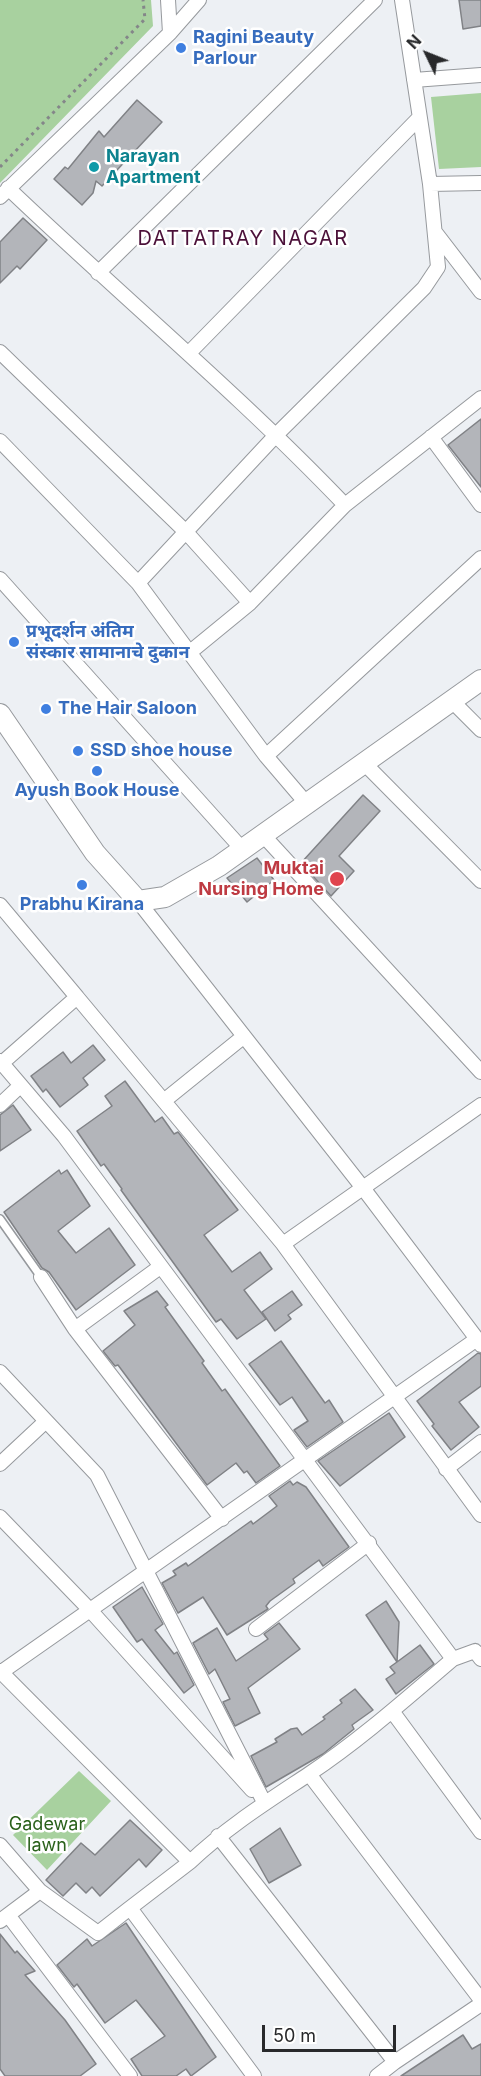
<!DOCTYPE html>
<html>
<head>
<meta charset="utf-8">
<style>
	body { margin:0 }
	#map { position:relative; width:481px; height:2076px; overflow:hidden; background:#edf0f4; font-family:Inter,sans-serif }
	canvas { display:block }
	.north { position:absolute; left:397px; top:24px; width:60px; height:60px; -webkit-text-stroke:4px #fff; paint-order:stroke; rotate:313deg; font-size:16px; font-weight:700; line-height:24px; text-align:center; color:#28292b }
	.north::after { content:''; display:block; margin:auto; width:21px; height:27px; background:#28292b; clip-path:polygon(50% 0,100% 100%,50% 72%,0 100%) }
	.scale { position:absolute; left:262px; top:2025px; width:134px; height:27px; box-sizing:border-box; border:3px solid #28292b; border-top:0; padding-left:8px; font-size:18px; line-height:21px; white-space:nowrap; color:#28292b; -webkit-text-stroke:4px #fff; paint-order:stroke }
</style>
</head>
<body>
<div id="map">
<canvas width="481" height="2076"></canvas>
<div class="north">N</div>
<div class="scale">50 m</div>
</div>
<script>
const g = document.querySelector('canvas').getContext('2d');
g.lineJoin = 'round';
function fill(path, color) {
  g.fillStyle = color;
  g.fill(path, 'evenodd');
}
function strokePath(path, color, width, dash) {
  g.strokeStyle = color;
  g.lineWidth = width;
  g.lineCap = dash ? 'butt' : 'round';
  g.setLineDash(dash || []);
  g.stroke(path);
}
function drawText(font, color, halo, rows, align = 'center') {
  g.font = font + ' Inter,"Noto Sans Devanagari",sans-serif';
  g.lineWidth = 5;
  g.setLineDash([]);
  g.textBaseline = 'middle';
  g.strokeStyle = halo;
  g.fillStyle = color;
  for (const [text, x, y, turn = 0] of rows) {
    g.save();
    g.translate(x, y);
    g.rotate((+turn || 0) * Math.PI / 180);
    g.textAlign = isNaN(turn) ? turn : align;
    if (halo) g.strokeText(text, 0, 0);
    g.fillText(text, 0, 0);
    g.restore();
  }
}
fill(new Path2D(`
	M0,0H151L153,26L0,183Z
	M481,93V167L439,169L431,97Z
	M79,1771L111,1801L47,1870L13,1835Z`), '#a8d19f');
const building = new Path2D(`
	M459,0H481V26L463,29Z
	M137,100L162,122L102,186L96,181L93,193L82,205L54,179L65,167L68,169L99,131L104,137Z
	M23,218L47,240L20,269L17,266L0,283V242Z
	M481,419V487L448,445Z
	M363,795L380,811L339,856L354,871L331,896L301,863Z
	M257,858L274,880L247,902L227,878Z
	M93,1045L105,1060L83,1078L88,1085L60,1107L46,1089L43,1092L31,1076L63,1052L71,1063Z
	M125,1081L155,1122L162,1117L174,1134L178,1132L238,1210L204,1235L232,1272L260,1252L272,1269L244,1290L266,1319L237,1339L221,1319L216,1322L121,1190L122,1189L104,1164L101,1166L77,1131L112,1106L105,1096Z
	M13,1105L31,1130L0,1151V1115Z
	M59,1170L61,1174L67,1170L90,1206L58,1231L76,1253L109,1228L135,1265L76,1310L49,1272L42,1268L4,1212Z
	M157,1291L168,1305L165,1307L204,1361L202,1363L222,1391L225,1389L280,1466L256,1483L247,1471L244,1473L236,1463L207,1485L118,1365L115,1366L103,1351L135,1325L124,1311Z
	M292,1291L302,1305L288,1315L291,1319L275,1331L262,1312Z
	M281,1341L325,1403L329,1400L343,1422L307,1447L294,1430L308,1421L292,1397L280,1405L249,1364Z
	M478,1353L481,1354V1386L459,1402L479,1427L451,1450L432,1426L434,1424L417,1401Z
	M389,1413L405,1437L340,1486L318,1461Z
	M290,1481L293,1485L297,1482L306,1487L349,1547L323,1566L319,1560L293,1579L295,1583L270,1601L266,1606L268,1609L227,1635L203,1597L178,1613L162,1583L176,1575L173,1571L186,1563L188,1566L251,1521L253,1524L277,1506L269,1496Z
	M142,1587L163,1624L155,1630L174,1654L177,1652L194,1685L184,1693L142,1639L137,1642L113,1607Z
	M386,1601L399,1622L397,1662L420,1645L434,1664L396,1694L386,1679L395,1673L390,1667L397,1662L366,1615Z
	M279,1623L300,1649L248,1688L260,1713L235,1726L223,1702L230,1699L215,1669L209,1674L193,1643L217,1628L236,1661L268,1639L264,1634Z
	M355,1689L373,1710L352,1725L354,1729L323,1754L266,1787L251,1756L277,1742L275,1739L291,1729L297,1728L302,1735L325,1719L323,1717L342,1703L340,1700Z
	M130,1820L162,1850L146,1867L139,1859L100,1896L92,1887L86,1893L76,1883L63,1896L46,1880L81,1843L95,1855Z
	M280,1828L301,1865L269,1883L250,1849Z
	M126,1923L216,2057L191,2076L186,2069L176,2076H142L131,2059L165,2036L136,2000L105,2023L77,1984L74,1987L57,1965L87,1939L92,1946Z
	M0,1934L15,1953L17,1951L35,1971L25,1975L65,2020L96,2064L80,2076H5L0,2069Z
	M463,2035L472,2049L481,2044V2076H401Z`);
fill(building, '#b3b5ba');
strokePath(building, '#808286', 1.5);
const service = new Path2D(`
	M0,1219L41,1277`);
const minor = new Path2D(`
	M168,0L170,33
	M414,80L481,75
	M430,184L481,183
	M8,188C120,295 238,393 345,505
	M0,197L170,33L199,0
	M435,232L481,292
	M98,273L375,0
	M0,352L186,532L250,603L345,505L481,398
	M190,352L419,118
	M431,437L481,505
	M0,441L138,583L266,756L307,804
	M0,579L243,850
	M138,583L277,434L424,288L438,267L430,184L402,0
	M189,653L250,603
	M452,701L481,730
	M266,756L481,558
	M364,763L481,881
	M263,835L481,1072
	M138,901L363,1188L477,1339
	M0,905L77,997L2,1063
	M77,997L283,1244L481,1515
	M0,1061L64,1136L453,1659C406,1699 360,1740 309,1774C267,1802 227,1827 190,1862L0,1671
	M165,1100L243,1037
	M0,1105L20,1086
	M283,1244L481,1105
	M160,1267L75,1329L222,1519
	M41,1277L75,1329
	M0,1372L97,1475L264,1802
	M0,1464L46,1421
	M446,1469L481,1442
	M0,1517L90,1610L252,1790
	M256,1629L369,1543
	M453,1659L475,1651L481,1659
	M0,1673L477,1339L481,1345
	M392,1711L481,1832
	M309,1774L481,2000
	M218,1836L395,2062L377,2076
	M0,1845L40,1891L0,1921
	M40,1891L98,1933L130,1908L254,2076
	M130,1908L190,1862
	M8,1915L130,2076
	M395,2062L481,2004`);
const secondary = new Path2D(`
	M0,714L95,853L138,901L165,897L219,866L481,680`);
strokePath(service, '#96999d', 10);
strokePath(minor, '#96999d', 16);
strokePath(secondary, '#96999d', 22);
strokePath(new Path2D(`
	M0,167L145,19L143,0`), '#848689', 3, [3, 4.5]);
strokePath(service, '#fff', 7);
strokePath(minor, '#fff', 14);
strokePath(secondary, '#fff', 20);
for (const [x, y, r, color] of [
	[181,48,6,"#3f7fe0"],
	[94,167,6,"#0f9aa8"],
	[14,642,6,"#3f7fe0"],
	[46,709,6,"#3f7fe0"],
	[78,751,6,"#3f7fe0"],
	[97,771,6,"#3f7fe0"],
	[337,879,8,"#e0444e"],
	[82,885,6,"#3f7fe0"]
]) {
  const dot = new Path2D();
  dot.arc(x, y, r, 0, 2 * Math.PI);
  g.fillStyle = color;
  g.fill(dot);
  strokePath(dot, '#fff', 2);
}
drawText('bold 18px', '#366cbe', '#fff', [
	["Ragini Beauty",193,38],
	["Parlour",193,59],
	["प्रभूदर्शन अंतिम",26,632],
	["संस्कार सामानाचे दुकान",26,653],
	["The Hair Saloon",58,709],
	["SSD shoe house",90,751],
	["Ayush Book House",97,791,"center"],
	["Prabhu Kirana",82,905,"center"]
], 'left');
drawText('bold 18px', '#0d838f', '#fff', [
	["Narayan",106,157],
	["Apartment",106,178]
], 'left');
drawText('bold 18px', '#be3a42', '#fff', [
	["Muktai",324,869],
	["Nursing Home",324,890]
], 'right');
drawText('18px', '#2a611b', '#fff', [
	["Gadewar",47,1825],
	["lawn",47,1846]
]);
g.letterSpacing = '1.5px';
drawText('20px', '#4b1039', '#fff', [
	["DATTATRAY NAGAR",243,239]
]);
g.letterSpacing = '0px';
</script>
</body>
</html>
